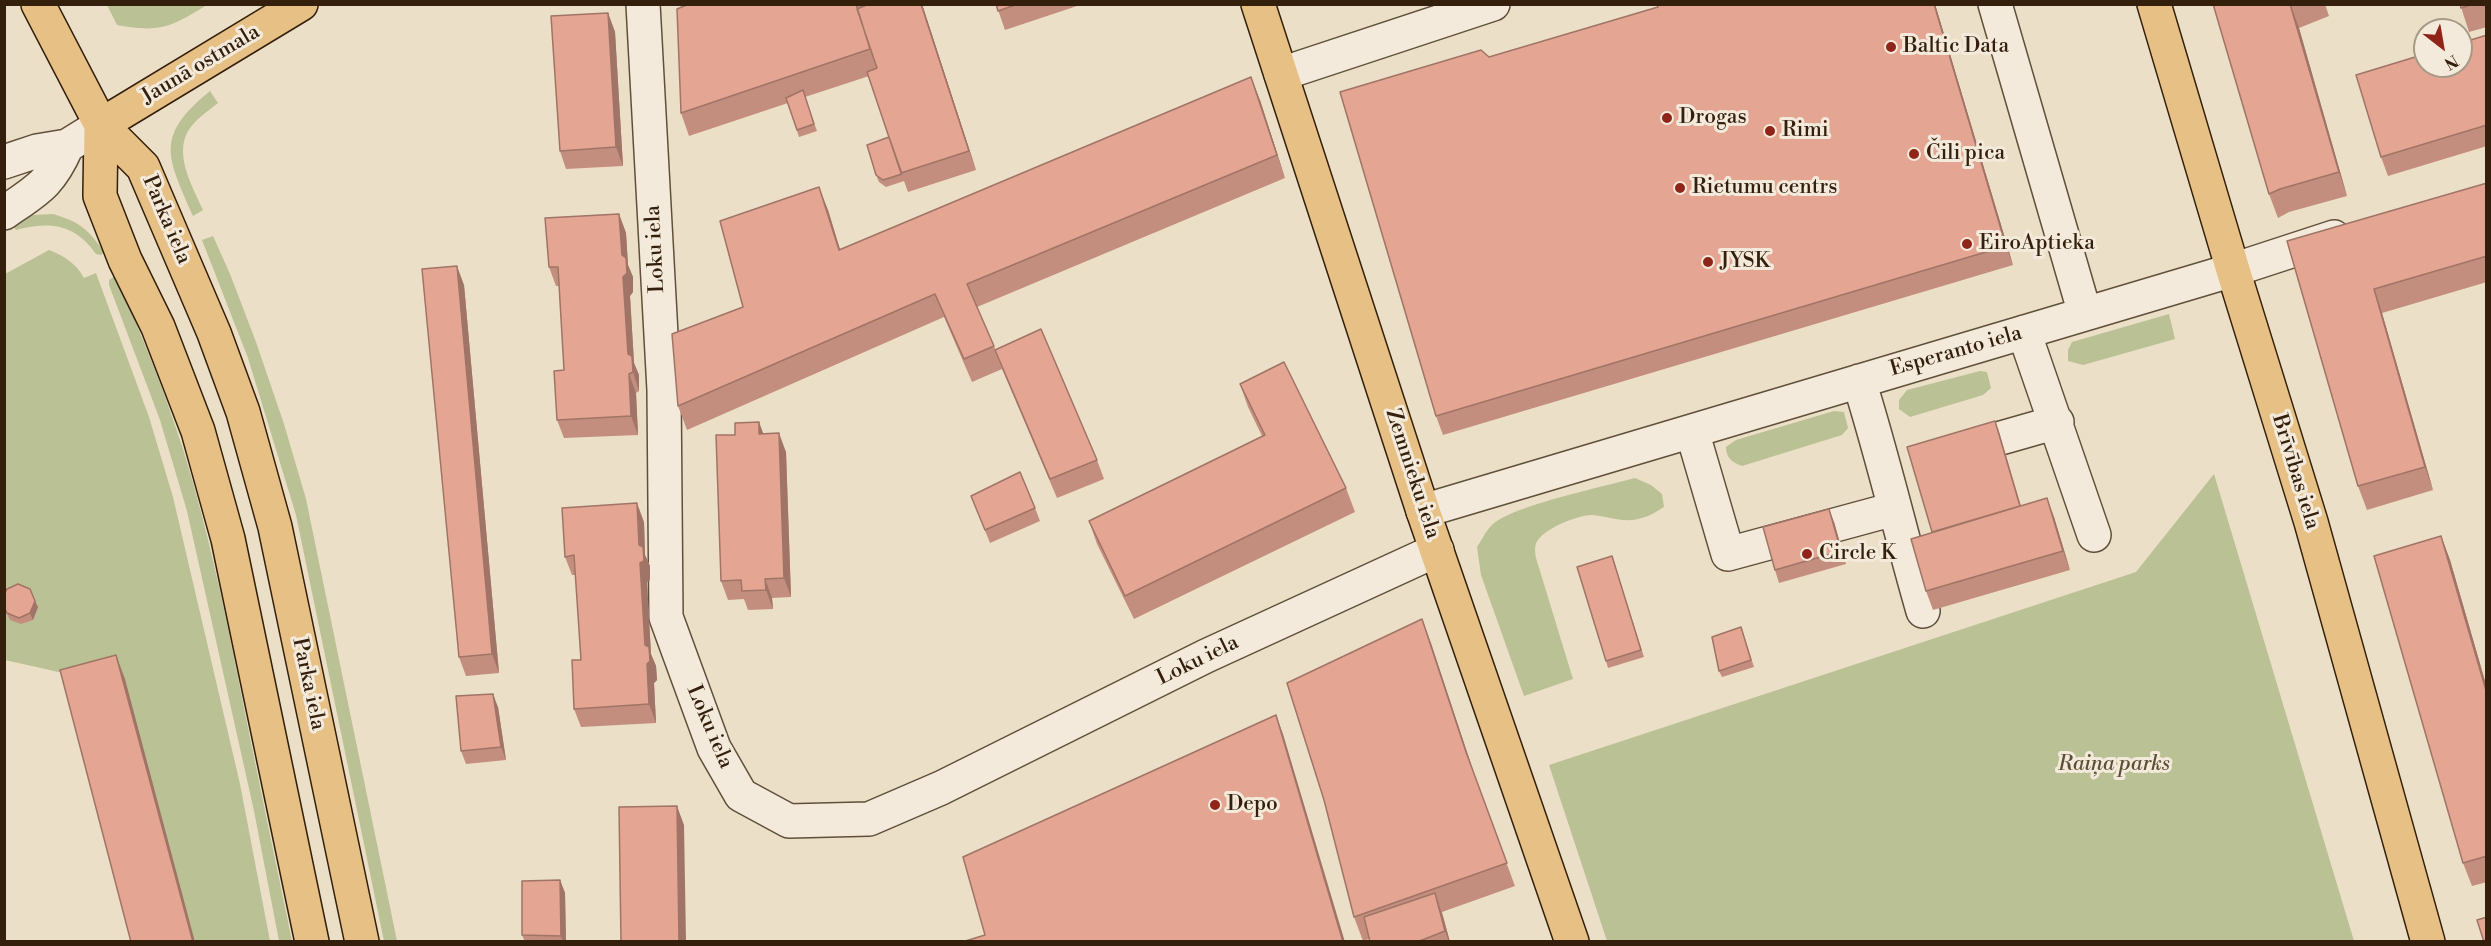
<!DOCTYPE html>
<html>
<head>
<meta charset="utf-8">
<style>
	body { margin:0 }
	#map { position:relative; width:2491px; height:946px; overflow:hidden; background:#ecdfc7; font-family:"Libre Bodoni",serif }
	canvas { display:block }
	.frame { position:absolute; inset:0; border:6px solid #331f0b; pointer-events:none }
	.north { position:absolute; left:2413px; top:18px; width:60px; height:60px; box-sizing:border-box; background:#f3eadb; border:2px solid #a69988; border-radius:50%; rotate:149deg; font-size:16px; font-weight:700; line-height:24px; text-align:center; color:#331f0b }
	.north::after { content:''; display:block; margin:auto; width:21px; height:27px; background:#8f2418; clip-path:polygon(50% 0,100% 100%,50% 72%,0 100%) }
</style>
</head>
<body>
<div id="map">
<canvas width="2491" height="946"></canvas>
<div class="frame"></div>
<div class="north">N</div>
</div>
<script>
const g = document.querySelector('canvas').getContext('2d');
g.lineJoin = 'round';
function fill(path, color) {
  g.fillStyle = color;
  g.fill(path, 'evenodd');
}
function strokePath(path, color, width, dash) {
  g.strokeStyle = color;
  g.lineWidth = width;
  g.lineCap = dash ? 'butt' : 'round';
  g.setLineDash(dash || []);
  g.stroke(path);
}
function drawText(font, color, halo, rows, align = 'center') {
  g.font = font + ' "Libre Bodoni",serif';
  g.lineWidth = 6;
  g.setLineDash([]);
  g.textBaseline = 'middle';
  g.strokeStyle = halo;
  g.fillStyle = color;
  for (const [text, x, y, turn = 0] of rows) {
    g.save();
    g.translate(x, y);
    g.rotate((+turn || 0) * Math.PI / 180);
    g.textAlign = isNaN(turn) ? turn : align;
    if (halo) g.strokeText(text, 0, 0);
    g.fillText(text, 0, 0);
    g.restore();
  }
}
fill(new Path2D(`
	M107,5H207C171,27 160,33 117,25Z
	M210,91L218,103C208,111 193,121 187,133C175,157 193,188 203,210L193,216C167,156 154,137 210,91Z
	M53,214C80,222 88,229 104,252L101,255L96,254C75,224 50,221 16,230L11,223L33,215Z
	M213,236L230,274L256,342L284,424L306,499L397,941H384L296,515L248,358L202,240Z
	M49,250C64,256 76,263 84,278L96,273L149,417L173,497L240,784L270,941H195L63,673L5,660V274Z
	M115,276C141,332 164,390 183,449C211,539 229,631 247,723C262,796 277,869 292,941H279L254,811L187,511L160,420L109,285V280Z
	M2169,314L2175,339L2083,365L2068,361V350L2072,342Z
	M1980,371L1987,372L1991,388L1983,395L1910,417L1899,409V400L1907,390Z
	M1834,411L1844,412L1848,428L1842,435L1742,466C1732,462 1726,458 1726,447L1736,440Z
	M2214,474L2354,941H1607L1549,765L2136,572Z
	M1635,478L1651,485L1662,494L1664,507C1656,512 1648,517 1638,519C1622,523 1608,516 1592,515C1578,515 1546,528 1538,540C1534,545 1535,552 1536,558L1573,679L1524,696L1481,575L1477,547C1482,540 1486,530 1493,524C1515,505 1603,487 1635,478Z`), '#bac194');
const minor = new Path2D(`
	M643,4L664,390L666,617L714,748L741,795L789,821L869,819L941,788L1206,656L1437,550
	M1995,4L2085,314
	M1281,74L1493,4
	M4,162L37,151L67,146L101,125
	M4,213C37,190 50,185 67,146
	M2024,332L2094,535
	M1859,381C1883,457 1901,535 1923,611
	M1692,431L1728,554L1894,509
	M2001,438L2057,422
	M1423,511L2233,270L2334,237`);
const major = new Path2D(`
	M1258,4L1423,511L1572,942
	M2154,4L2233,270L2311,522L2428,942
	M101,125L301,4`);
const highway = new Path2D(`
	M38,4L101,125L143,167L214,333L243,412L275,527L362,942
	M101,125L100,196L125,260L158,327L198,431L228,539L312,942`);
strokePath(minor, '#614f3a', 36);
strokePath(major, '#331f0b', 36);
strokePath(highway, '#331f0b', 36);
strokePath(minor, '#f3eadb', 33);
strokePath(major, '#e6c084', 33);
strokePath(highway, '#e6c084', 33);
fill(new Path2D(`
	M689,4H922L976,170L908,192L904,181L886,187L879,182L876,175L889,137L869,76L805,97L817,131L799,137L788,103L689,136L681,113Z
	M996,4H1083L1005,30Z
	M1935,4L2013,265L1443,435L1436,416L1489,57Z
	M2213,4H2325L2329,16L2299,28L2347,196L2289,212L2278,218L2269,194Z
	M2460,4H2487V27L2469,32Z
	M608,13L615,32L623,166L566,169L560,151Z
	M2487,35V146L2388,176L2381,157Z
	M1260,100L1285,178L977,307L994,346L1002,369L972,382L944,317L687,430L678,406L743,307L828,210L840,249Z
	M2487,183V282L2382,313L2433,490L2367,510L2358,486L2287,241Z
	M619,214L626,233L628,265L633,277V292L630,296L634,363L639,375V391L636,393L638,435L564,438L557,420L564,370L559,286H556L549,267Z
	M464,285L499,673L466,676L459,657Z
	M995,350L1097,460L1104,479L1057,498L1002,369Z
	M1240,384L1346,488L1355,512L1134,619L1097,544L1089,521L1262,436L1248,407Z
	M759,422L763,434L786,452L791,597L772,598L773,609L748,610L744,599L728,600L721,581L735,435Z
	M1998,428L2021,506L2054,517L2070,570L1933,610L1926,591Z
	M971,496L1035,508L1040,521L990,543Z
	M644,522L645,555L650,566V580L647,582L651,654L656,666L657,680L654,683L656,723L581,727L574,709L581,660L576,575H572L565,557Z
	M1834,522L1846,564L1779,583L1775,570Z
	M2441,536L2450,560L2487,688V882L2472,886L2463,863Z
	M1612,556L1644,657L1608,668L1606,661Z
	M4,595L38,607L33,620L21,624L10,620L4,608Z
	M1422,619L1474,775L1515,886L1442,912L1450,942H1370L1369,939L1363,941L1354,917Z
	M1741,627L1754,667L1722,677L1719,671Z
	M498,707L506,760L466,764L461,751Z
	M560,880L565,893L566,942H525L522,935Z`), '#c48e7e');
fill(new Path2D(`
	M921,4H922L976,170L969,151Z
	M1934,4H1935L2013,265L2006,246Z
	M2290,4L2299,28L2347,196L2339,172Z
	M608,13L615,32L623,166L616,147Z
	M1251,77L1260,100L1285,178L1277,155Z
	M819,187L828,210L847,273L839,250Z
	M619,214L626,233L628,265L633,277V292L630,296L634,363L639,375V391L633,372L628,354Z
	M457,266L464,285L499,673L492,654Z
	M2374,289L2382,313L2433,490L2425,467Z
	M629,374L636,393L638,435L631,416Z
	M759,422L766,441L759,434Z
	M779,433L786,452L791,597L784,578Z
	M2047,498L2054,517L2070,570L2063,551Z
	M637,503L644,522L645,555L650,566V580L647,582L651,654L656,666L657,680L654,683L656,723L649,704Z
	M1829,509L1834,522L1846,564L1841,551Z
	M2441,536L2450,560L2487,688V694Z
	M765,579L772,598L773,609L766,590Z
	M35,601L38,607L33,620L30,613Z
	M1422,619L1431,643L1475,776L1466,752Z
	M116,655L125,679L195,942H193Z
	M493,694L498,707L506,760L501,747Z
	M1276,715L1283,734L1345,942H1343Z
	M677,806L684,825L686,942H679Z
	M560,880L565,893L566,942H563L561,936Z
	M1435,893L1443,917L1450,942H1449L1445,931Z`), '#a07466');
const building = new Path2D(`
	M689,4H856L870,49L681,113L677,9Z
	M869,4H921L969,151L901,173L867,72L877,68L857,9Z
	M996,4H1018L998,11Z
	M1657,4H1934L2006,246L1436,416L1340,92L1481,50L1489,57L1658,7Z
	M2213,4H2290L2339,172L2280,189L2269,194Z
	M2460,4H2474L2461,8Z
	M608,13L616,147L560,151L551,16Z
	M2487,35V125L2381,157L2356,75L2425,54V66H2461V43Z
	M1251,77L1277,155L967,284L994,346L964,359L935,294L678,406L672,334L743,307L720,221L819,187L839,250Z
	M803,90L814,124L797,130L786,98Z
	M889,137L902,174L883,180L876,175L867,145Z
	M2487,183V256L2374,289L2425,467L2358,486L2287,241Z
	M619,214L622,255L626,258L627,273L623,277L628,354L632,356L633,372L629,374L631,416L557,420L554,371L564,370L558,267H549L545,218Z
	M457,266L492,654L459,657L422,269Z
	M1041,329L1097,460L1050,479L995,350Z
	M1284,362L1346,488L1125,596L1089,521L1265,435L1240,384Z
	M1995,421L2020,506L1932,532L1907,447Z
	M759,422V434L779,433L784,578L765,579L766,590L742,591L741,580L721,581L716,435H735V423Z
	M1020,472L1035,508L985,530L971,496Z
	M2047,498L2063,551L1926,591L1911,539Z
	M637,503L639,545L643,547L644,561L640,563L645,645L649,647L650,661L647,664L649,704L574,709L572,660H581L574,555L565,557L562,508Z
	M1829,509L1841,551L1775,570L1763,527Z
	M2441,536L2487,694V856L2463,863L2374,556Z
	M1612,556L1641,650L1606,661L1577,567Z
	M18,584L30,589L35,601L30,613L19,618L7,613L4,607V595L7,589Z
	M1422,619L1466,752L1507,863L1354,917L1324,800L1287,683Z
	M1741,627L1751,660L1719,671L1712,637Z
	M116,655L193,942H131L60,670Z
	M493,694L501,747L461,751L456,696Z
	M1276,715L1343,942H962L985,935L963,857Z
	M677,806L679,942H621L619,807Z
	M560,880L561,936L522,935V881Z
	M1435,893L1445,931L1417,942H1370L1364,917Z
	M2487,917V942H2484L2477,920Z`);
fill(building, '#e4a592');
strokePath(building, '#a07466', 1.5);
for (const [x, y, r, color] of [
	[1891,47,6,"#8f2418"],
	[1667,118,6,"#8f2418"],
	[1770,131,6,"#8f2418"],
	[1914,154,6,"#8f2418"],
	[1680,188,6,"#8f2418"],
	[1967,244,6,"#8f2418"],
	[1708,262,6,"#8f2418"],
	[1807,554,6,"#8f2418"],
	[1215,805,6,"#8f2418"]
]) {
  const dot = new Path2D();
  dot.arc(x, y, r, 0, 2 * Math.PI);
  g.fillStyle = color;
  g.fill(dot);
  strokePath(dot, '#f3eadb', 2);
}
drawText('21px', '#331f0b', '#f3eadb', [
	["Baltic Data",1903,47],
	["Drogas",1679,118],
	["Rimi",1782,131],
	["Čili pica",1926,154],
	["Rietumu centrs",1692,188],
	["EiroAptieka",1979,244],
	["JYSK",1720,262],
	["Circle K",1819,554],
	["Depo",1227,805]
], 'left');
drawText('21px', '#331f0b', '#f3eadb', [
	["Jaunā ostmala",201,65,-31],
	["Parka iela",166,220,67],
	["Loku iela",656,249,-93],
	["Esperanto iela",1956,352,-16],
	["Brīvības iela",2295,472,73],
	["Zemnieku iela",1412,474,72],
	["Loku iela",1198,661,-26],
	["Parka iela",308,684,78],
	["Loku iela",709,727,67]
]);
drawText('italic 21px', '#5c5034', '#f3eadb', [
	["Raiņa parks",2114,765]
]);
</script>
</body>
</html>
